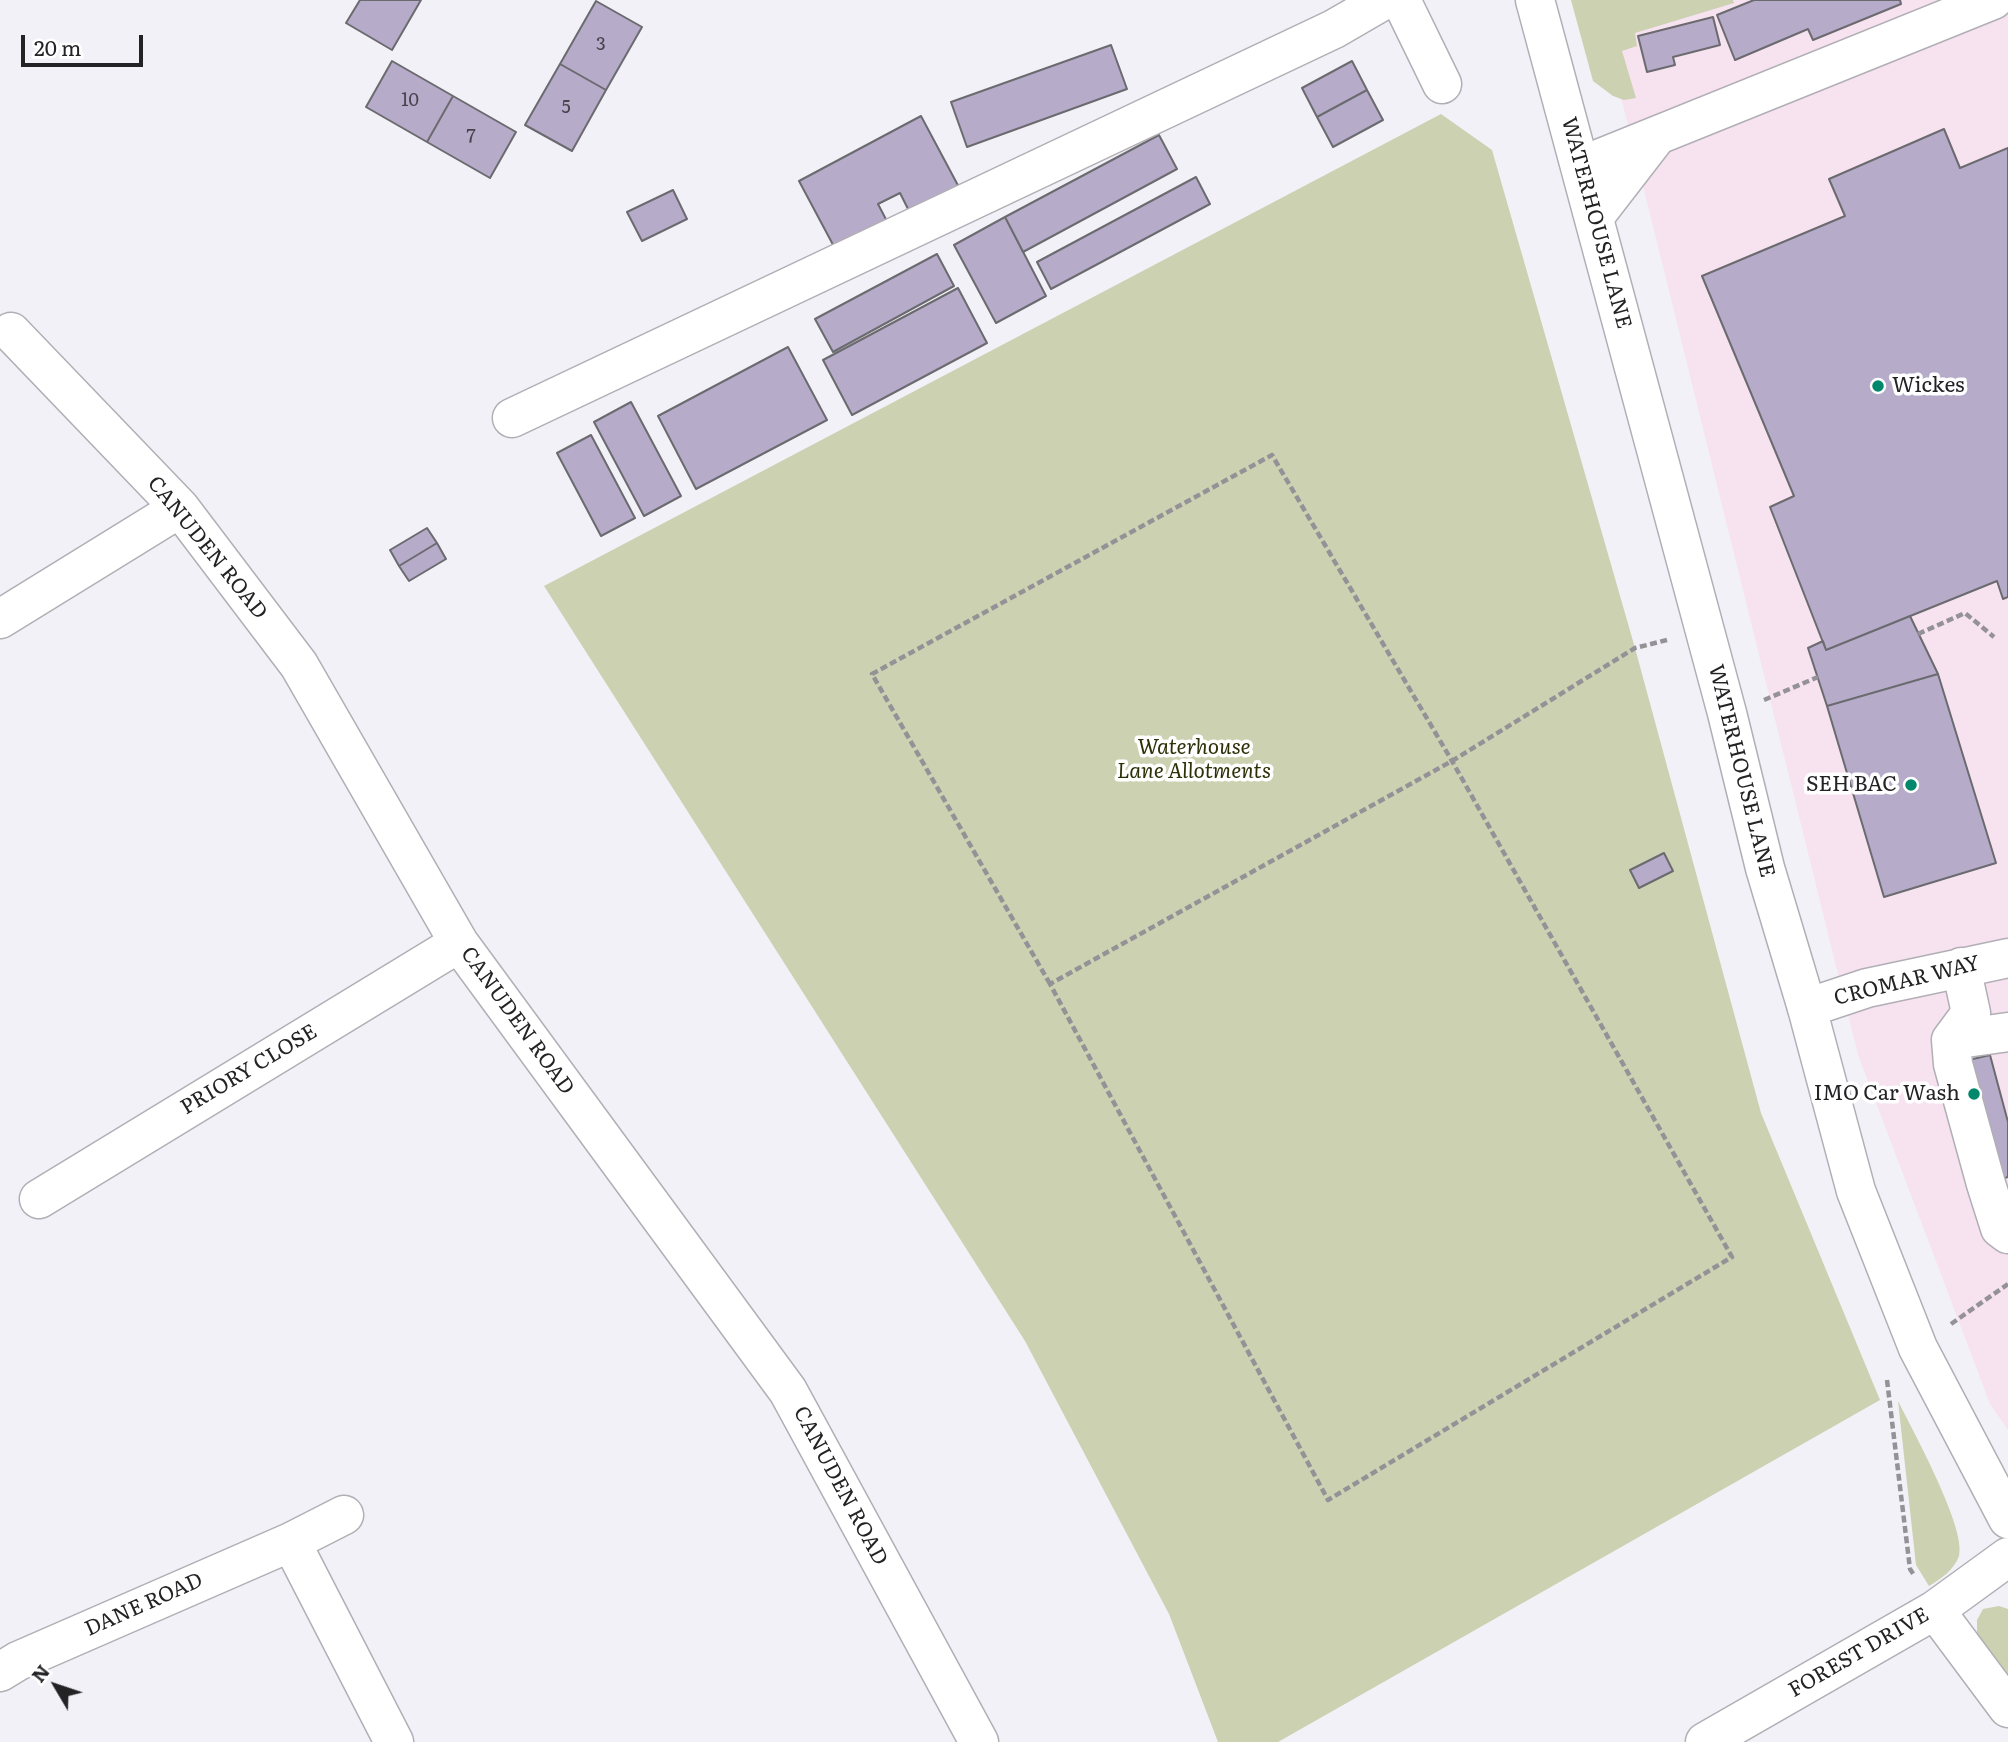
<!DOCTYPE html>
<html>
<head>
<meta charset="utf-8">
<style>
	body { margin:0 }
	#map { position:relative; width:2008px; height:1742px; overflow:hidden; background:#f3f1f8; font-family:Literata,serif }
	canvas { display:block }
	.north { position:absolute; left:21px; top:1651px; width:70px; height:70px; -webkit-text-stroke:5px #fff; paint-order:stroke; rotate:309deg; font-size:19px; font-weight:700; line-height:28px; text-align:center; color:#232224 }
	.north::after { content:''; display:block; margin:auto; width:24px; height:32px; background:#232224; clip-path:polygon(50% 0,100% 100%,50% 72%,0 100%) }
	.scale { position:absolute; left:21px; top:35px; width:122px; height:32px; box-sizing:border-box; border:4px solid #232224; border-top:0; padding-left:9px; font-size:21px; line-height:24px; white-space:nowrap; color:#232224; -webkit-text-stroke:5px #fff; paint-order:stroke }
</style>
</head>
<body>
<div id="map">
<canvas width="2008" height="1742"></canvas>
<div class="north">N</div>
<div class="scale">20 m</div>
</div>
<script>
const g = document.querySelector('canvas').getContext('2d');
g.lineJoin = 'round';
function fill(path, color) {
  g.fillStyle = color;
  g.fill(path, 'evenodd');
}
function strokePath(path, color, width, dash) {
  g.strokeStyle = color;
  g.lineWidth = width;
  g.lineCap = dash ? 'butt' : 'round';
  g.setLineDash(dash || []);
  g.stroke(path);
}
function drawText(font, color, halo, rows, align = 'center') {
  g.font = font + ' Literata,serif';
  g.lineWidth = 7;
  g.setLineDash([]);
  g.textBaseline = 'middle';
  g.strokeStyle = halo;
  g.fillStyle = color;
  for (const [text, x, y, turn = 0] of rows) {
    g.save();
    g.translate(x, y);
    g.rotate((+turn || 0) * Math.PI / 180);
    g.textAlign = isNaN(turn) ? turn : align;
    if (halo) g.strokeText(text, 0, 0);
    g.fillText(text, 0, 0);
    g.restore();
  }
}
fill(new Path2D(`
	M1588,0H2008V1430L1990,1404L1858,1055L1623,105Z`), '#f7e2f0');
fill(new Path2D(`
	M1571,0H1733L1734,3L1635,33L1637,46L1622,51L1636,98L1624,100L1613,96L1593,81Z
	M1441,114L1492,150L1635,648L1761,1113L1880,1400L1278,1742H1218L1169,1614L1025,1341L544,586Z
	M1898,1401C1912,1429 1967,1529 1959,1556C1954,1570 1941,1579 1929,1586L1916,1565Z
	M1999,1606L2008,1609V1682L1977,1636V1620L1983,1609Z`), '#ccd1b1');
const building = new Path2D(`
	M360,0H421L392,50L346,23Z
	M1754,0H1900L1901,4L1813,40L1808,29L1735,60L1717,15Z
	M596,1L642,27L606,90L560,64Z
	M1713,17L1720,45L1673,57L1675,65L1647,72L1638,36Z
	M1111,45L1127,89L967,147L951,102Z
	M392,61L453,96L427,142L366,107Z
	M1352,61L1367,90L1317,117L1302,88Z
	M560,64L606,90L572,151L525,125Z
	M1367,90L1383,120L1333,147L1317,117Z
	M453,96L516,132L490,178L427,142Z
	M921,116L961,191L912,217L900,193L878,204L891,229L839,256L799,181Z
	M1944,129L1960,168L2008,148V597L2003,599L1997,581L1826,650L1770,507L1794,496L1702,276L1845,216L1829,179Z
	M1159,135L1177,169L1023,252L1005,217Z
	M1196,177L1210,204L1051,289L1037,262Z
	M673,190L687,219L642,241L627,212Z
	M1005,217L1046,296L996,323L954,245Z
	M937,254L954,286L833,352L815,319Z
	M958,288L987,343L852,415L823,360Z
	M788,347L827,420L696,489L658,416Z
	M631,402L681,496L644,516L594,422Z
	M591,435L635,518L601,536L557,453Z
	M427,528L437,543L399,566L390,550Z
	M437,543L446,559L409,581L399,566Z
	M1910,616L1938,674L1827,706L1808,648L1823,641L1826,650Z
	M1938,674L1996,863L1884,897L1827,706Z
	M1664,853L1673,871L1639,888L1630,870Z
	M1990,1055L2008,1122V1177L1973,1188L1939,1067Z`);
fill(building, '#b6acca');
strokePath(building, '#6b6a6f', 2);
const minor = new Path2D(`
	M1401,0L1442,84
	M1581,166L1993,0
	M1595,216L1656,137
	M11,332L180,508L299,665L459,943L788,1391L979,1742
	M512,418L1334,29L1384,0
	M0,619L180,508
	M1961,967L1971,1013L1951,1040L1953,1064L1986,1184L2000,1228L2008,1234
	M1807,1008L1867,988L2008,958
	M1951,1040L2008,1032
	M39,1199L459,943
	M291,1542L344,1515
	M1935,1610L2008,1708
	M0,1672L18,1661L291,1542L394,1742
	M1705,1742L1935,1610L2008,1557`);
const major = new Path2D(`
	M1535,0L1727,713L1765,868L1807,1008L1856,1191L1918,1348L2008,1519`);
strokePath(minor, '#b1afb5', 41);
strokePath(major, '#b1afb5', 41);
strokePath(new Path2D(`
	M1918,634L1965,613L1994,637
	M1764,700L1818,677
	M1050,984L872,674L1272,455L1452,761L1732,1257L1328,1500L1050,984L1452,761L1635,648L1667,640
	M1951,1324L2008,1284
	M1887,1380L1910,1569L1914,1575`), '#949297', 4.5, [7, 3.5]);
strokePath(minor, '#fff', 38);
strokePath(major, '#fff', 38);
for (const [x, y, r, color] of [
	[1878,386,7,"#01886c"],
	[1911,785,7,"#01886c"],
	[1974,1094,7,"#01886c"]
]) {
  const dot = new Path2D();
  dot.arc(x, y, r, 0, 2 * Math.PI);
  g.fillStyle = color;
  g.fill(dot);
  strokePath(dot, '#fff', 2.5);
}
drawText('18px', '#48444e', null, [
	["3",601,45],
	["10",410,101],
	["5",566,108],
	["7",471,137]
]);
drawText('21px', '#232224', '#fff', [
	["WATERHOUSE LANE",1596,223,75],
	["CANUDEN ROAD",207,548,51],
	["WATERHOUSE LANE",1741,771,76],
	["CROMAR WAY",1907,981,-14],
	["CANUDEN ROAD",517,1021,54],
	["PRIORY CLOSE",249,1070,-31],
	["CANUDEN ROAD",840,1486,62],
	["DANE ROAD",144,1605,-24],
	["FOREST DRIVE",1859,1653,-30]
]);
drawText('21px', '#232224', '#fff', [
	["Wickes",1892,386,"left"],
	["SEH BAC",1897,785],
	["IMO Car Wash",1960,1094]
], 'right');
drawText('italic 21px', '#2e3108', '#fff', [
	["Waterhouse",1194,748],
	["Lane Allotments",1194,772]
]);
</script>
</body>
</html>
